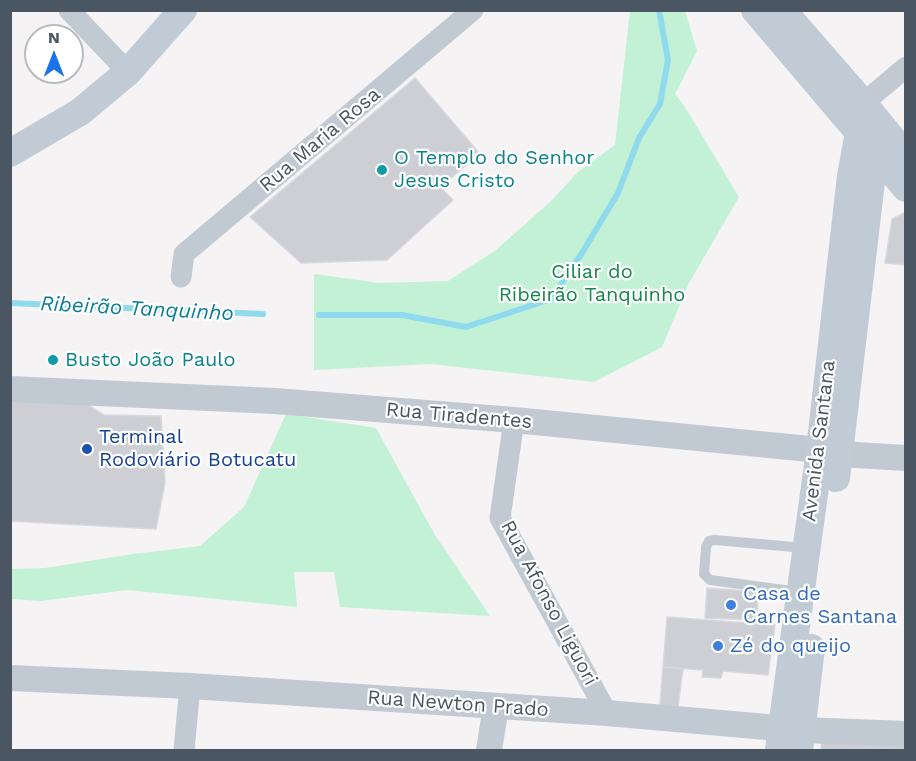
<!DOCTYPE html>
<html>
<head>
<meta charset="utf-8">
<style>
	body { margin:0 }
	#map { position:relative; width:916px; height:761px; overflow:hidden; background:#f5f3f3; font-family:"Work Sans",sans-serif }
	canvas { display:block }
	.frame { position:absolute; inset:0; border:12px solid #4a5661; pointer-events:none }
	.north { position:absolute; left:24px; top:24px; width:60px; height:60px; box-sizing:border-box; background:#fff; border:2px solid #b7bbc0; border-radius:50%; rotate:0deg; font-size:16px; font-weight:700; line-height:24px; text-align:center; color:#4a5661 }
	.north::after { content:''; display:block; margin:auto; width:21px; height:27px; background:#1a73e8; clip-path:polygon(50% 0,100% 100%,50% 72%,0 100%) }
</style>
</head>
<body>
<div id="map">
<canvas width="916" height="761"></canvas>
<div class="frame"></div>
<div class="north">N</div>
</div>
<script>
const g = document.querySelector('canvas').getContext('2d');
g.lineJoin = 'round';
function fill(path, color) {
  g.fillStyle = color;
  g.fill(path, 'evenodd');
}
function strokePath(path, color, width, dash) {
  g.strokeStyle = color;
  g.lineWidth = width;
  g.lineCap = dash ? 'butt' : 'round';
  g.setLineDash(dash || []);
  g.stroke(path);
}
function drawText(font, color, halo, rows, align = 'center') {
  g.font = font + ' "Work Sans",sans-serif';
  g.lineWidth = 4.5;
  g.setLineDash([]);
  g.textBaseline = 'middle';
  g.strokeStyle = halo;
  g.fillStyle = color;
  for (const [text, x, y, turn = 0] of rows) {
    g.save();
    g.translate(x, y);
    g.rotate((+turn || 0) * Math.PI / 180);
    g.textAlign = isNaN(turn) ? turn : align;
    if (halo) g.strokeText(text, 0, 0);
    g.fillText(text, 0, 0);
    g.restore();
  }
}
fill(new Path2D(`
	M630,11H685L697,51L675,94L685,107L739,197L689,283L662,347L594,382L431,364L314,370V274L380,283L448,281L496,250L550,202L579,171L615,145Z
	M286,414L376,428L435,535L490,616L340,607L334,572H294L297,607L127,590L41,601L11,599L10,569L45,568L133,554L200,546L244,507Z`), '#c3f1d5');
strokePath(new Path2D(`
	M10,303L263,314
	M319,315H402L466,327L551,299L582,253L618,193L639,138L660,104L668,60L659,10`), '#90daee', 6);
const building = new Path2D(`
	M415,78L480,154L440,187L453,200L387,260L301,263L250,217Z
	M906,212V265L885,263L892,219Z
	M22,398L80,400L104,415L161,416L165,483L156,529L10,521V403Z
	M707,588L758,592L757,620L705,618Z
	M667,617L775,625L768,675L723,671L721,678L702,677L703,670L663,667Z
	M663,667L683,669L678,707L660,705Z
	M822,737L906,740V750H821Z`);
fill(building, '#cdcfd5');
strokePath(building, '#d7d9de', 1.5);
strokePath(new Path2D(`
	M799,592L710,580L704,574L706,547L709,541L715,540L805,548`), '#c1cad2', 10);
strokePath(new Path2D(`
	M69,10L128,72
	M853,112L906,67
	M181,277L184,254L473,10
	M514,420L500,518L607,713
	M184,750L190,686`), '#c1cad2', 21);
strokePath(new Path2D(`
	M10,389L275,401L514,420L820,450L839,454L906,458
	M10,678L190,686L607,713L801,730L906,734
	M489,750L496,706`), '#c1cad2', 26);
strokePath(new Path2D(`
	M755,10L906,188
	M782,10L863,103L906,156
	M10,153L80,112L128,72L183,10
	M836,478L878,122
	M779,750L820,450L851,176L859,132L872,114
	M799,750L811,648`), '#c1cbd6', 28);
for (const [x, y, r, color] of [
	[382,170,6,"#0f9aa8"],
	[53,360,6,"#0f9aa8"],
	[87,449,6,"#1a4fb4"],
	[731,605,6,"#3f7fe0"],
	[718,646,6,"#3f7fe0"]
]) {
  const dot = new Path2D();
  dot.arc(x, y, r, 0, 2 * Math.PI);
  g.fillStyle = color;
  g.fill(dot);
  strokePath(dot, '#fff', 2);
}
drawText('20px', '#4a5661', '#fff', [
	["Rua Maria Rosa",320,140,-40],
	["Rua Tiradentes",459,416,5],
	["Avenida Santana",819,441,-83],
	["Rua Afonso Liguori",549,603,62],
	["Rua Newton Prado",458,704,4]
]);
drawText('20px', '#0d838f', '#fff', [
	["O Templo do Senhor",394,158],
	["Jesus Cristo",394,181],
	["Busto João Paulo",65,360]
], 'left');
drawText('20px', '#17864f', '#fff', [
	["Ciliar do",592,272],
	["Ribeirão Tanquinho",592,295]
]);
drawText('20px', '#164399', '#fff', [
	["Terminal",99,437],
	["Rodoviário Botucatu",99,460]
], 'left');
drawText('20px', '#366cbe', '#fff', [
	["Casa de",743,594],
	["Carnes Santana",743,617],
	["Zé do queijo",730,646]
], 'left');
drawText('italic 21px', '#0c7c9b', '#fff', [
	["Ribeirão Tanquinho",137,309,3]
]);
</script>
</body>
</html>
